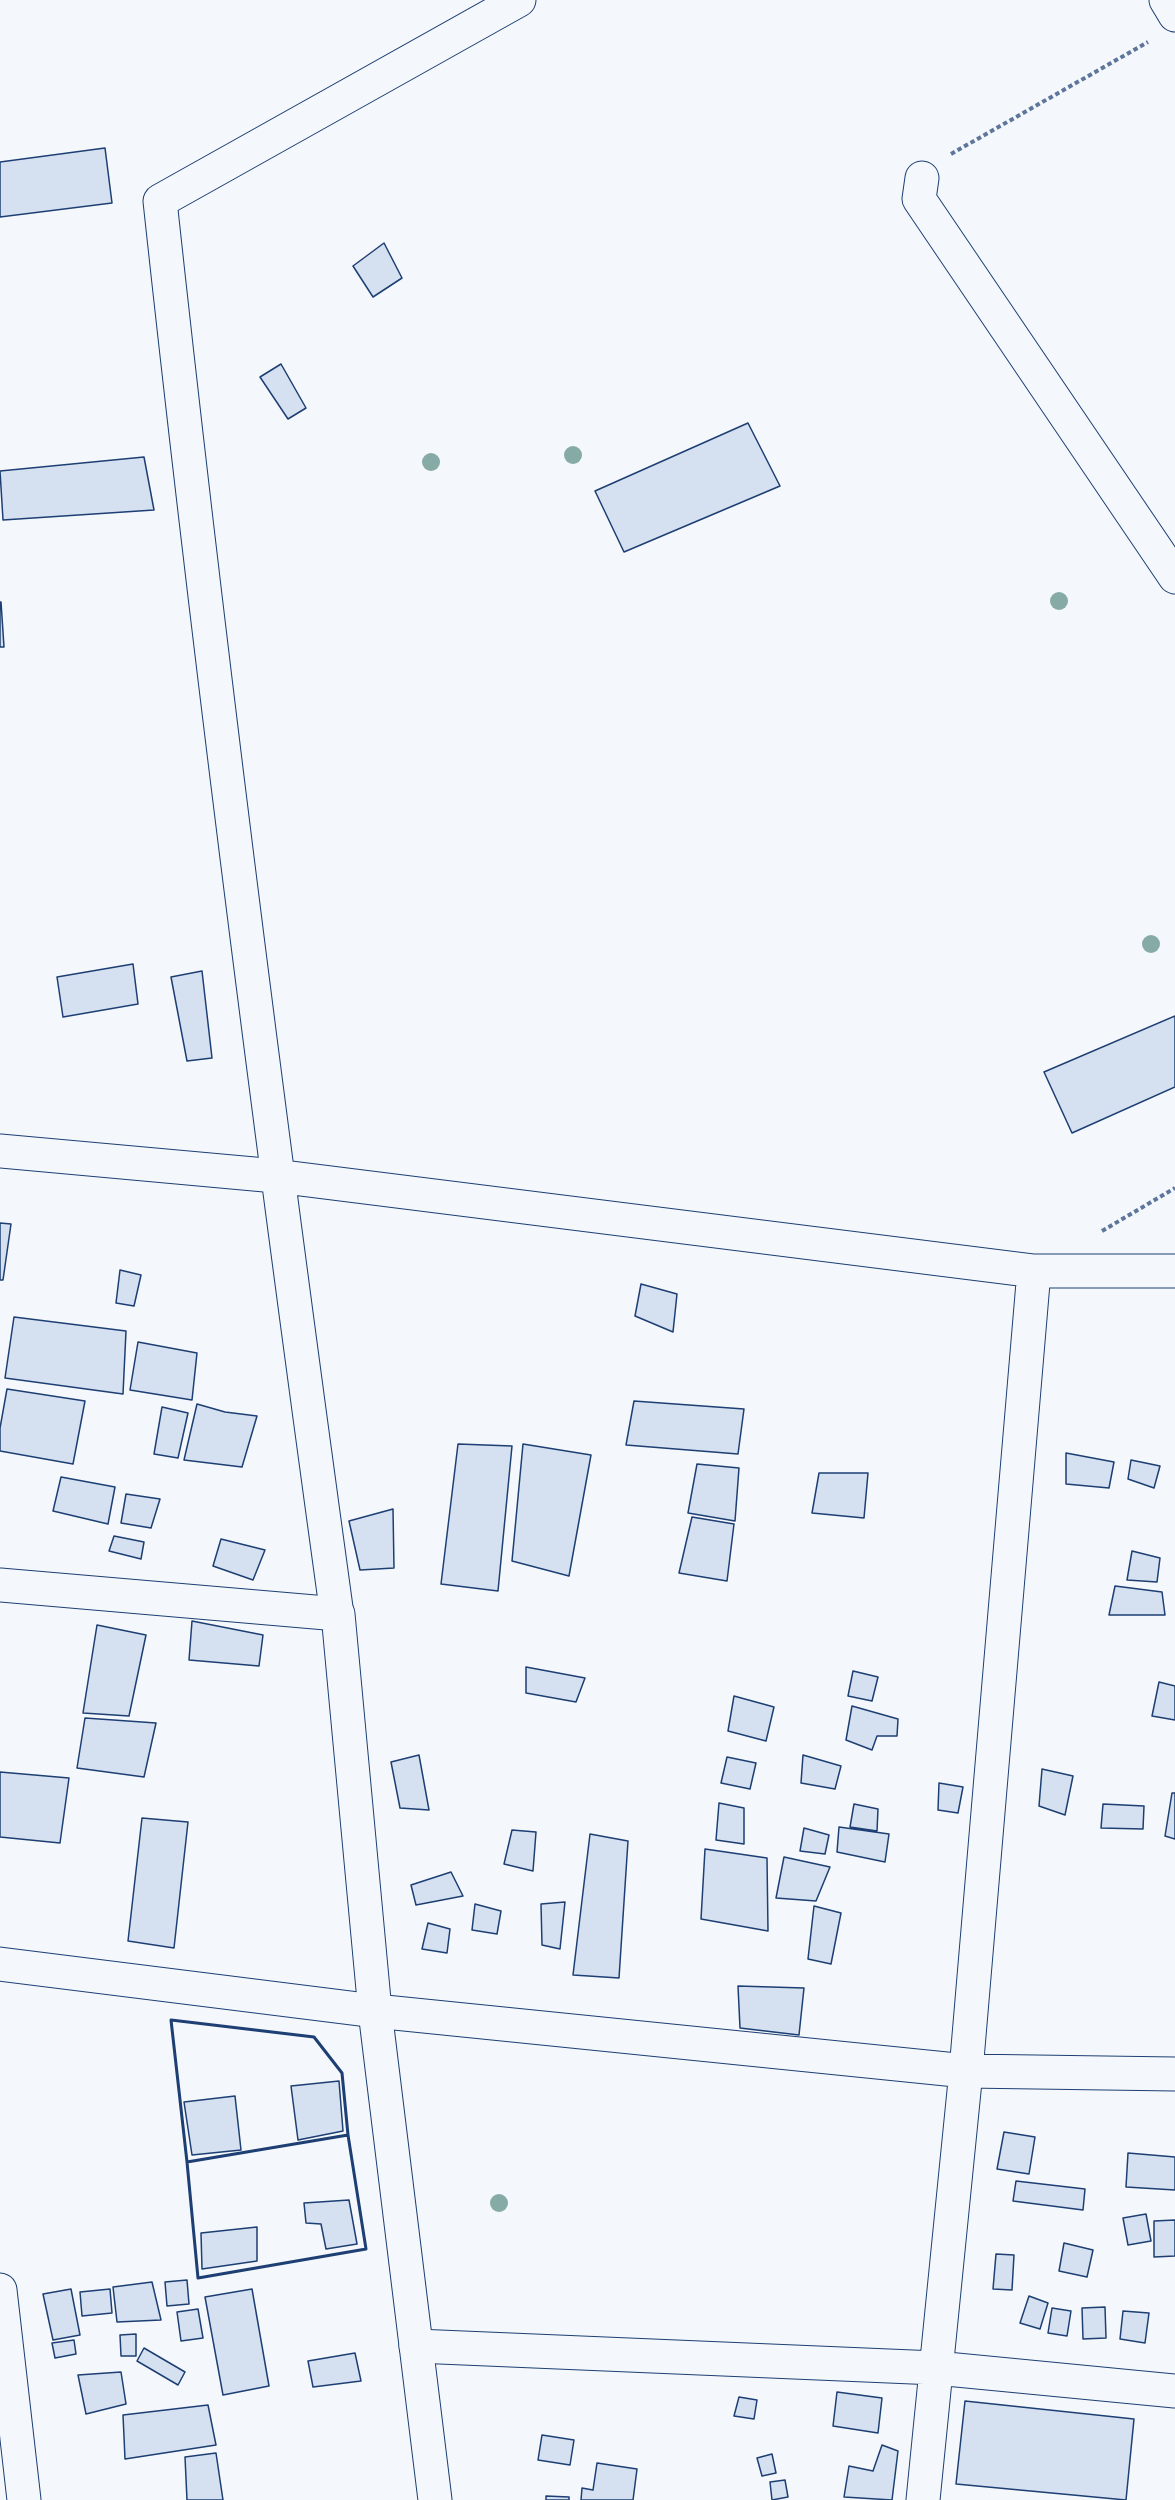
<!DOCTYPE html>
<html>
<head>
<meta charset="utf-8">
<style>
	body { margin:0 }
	canvas { display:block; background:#f4f7fb }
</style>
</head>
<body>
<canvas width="1175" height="2500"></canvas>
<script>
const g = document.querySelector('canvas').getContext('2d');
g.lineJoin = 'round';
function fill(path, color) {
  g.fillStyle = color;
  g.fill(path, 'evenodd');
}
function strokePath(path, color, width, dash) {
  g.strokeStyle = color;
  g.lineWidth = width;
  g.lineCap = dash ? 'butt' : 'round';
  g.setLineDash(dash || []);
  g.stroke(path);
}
const building = new Path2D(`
	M105,148L112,203L0,217V162Z
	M384,243L402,278L373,297L353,266Z
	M281,364L306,408L288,419L260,377Z
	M748,423L780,486L624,552L595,491Z
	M144,457L154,510L3,520L0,471Z
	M1,602L4,647H0V602Z
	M133,964L138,1004L63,1017L57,977Z
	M202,971L212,1058L187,1061L171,977Z
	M1175,1016V1087L1072,1133L1044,1072Z
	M0,1223L11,1224L3,1280H0Z
	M120,1270L141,1275L134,1306L116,1303Z
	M641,1284L677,1294L673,1332L635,1316Z
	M14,1317L126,1331L123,1394L5,1378Z
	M138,1342L197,1353L192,1400L130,1390Z
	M7,1389L85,1401L73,1464L0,1451V1428Z
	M634,1401L744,1409L738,1454L626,1445Z
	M197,1404L225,1412L257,1416L242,1467L184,1460Z
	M162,1407L188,1413L178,1458L154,1454Z
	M458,1444L512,1446L498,1591L441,1584Z
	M523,1444L591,1455L569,1576L512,1561Z
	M1066,1453L1114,1462L1109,1488L1066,1484Z
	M1131,1460L1160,1466L1154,1488L1128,1479Z
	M697,1464L739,1468L735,1521L688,1513Z
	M819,1473H868L864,1518L812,1513Z
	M61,1477L115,1487L108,1524L53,1511Z
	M126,1494L160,1499L151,1528L121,1523Z
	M393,1509L394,1568L360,1570L349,1521Z
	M692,1517L734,1524L727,1581L679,1573Z
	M114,1536L144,1542L141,1559L109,1551Z
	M221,1539L265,1550L253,1580L213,1566Z
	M1132,1551L1160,1558L1157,1582L1127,1580Z
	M1115,1586L1162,1592L1165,1615H1109Z
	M192,1621L263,1635L259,1666L189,1660Z
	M97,1625L146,1635L129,1716L83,1713Z
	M526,1667L585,1678L576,1702L526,1693Z
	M853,1671L878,1677L872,1701L848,1696Z
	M1159,1682L1175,1686V1720L1152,1716Z
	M734,1696L774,1707L766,1741L728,1731Z
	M852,1706L898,1719L897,1736H877L872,1750L846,1740Z
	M85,1718L156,1723L144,1777L77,1768Z
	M419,1755L429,1810L400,1808L391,1762Z
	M803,1755L841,1766L835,1789L801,1783Z
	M727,1757L756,1763L750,1789L721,1783Z
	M1042,1769L1073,1776L1065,1815L1039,1806Z
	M0,1772L69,1778L60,1843L0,1837Z
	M939,1783L963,1787L958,1813L938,1810Z
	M1172,1793H1175V1839L1165,1836Z
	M719,1803L744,1808V1844L716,1840Z
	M854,1804L878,1809L877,1831L850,1827Z
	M1103,1804L1144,1806L1143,1829L1101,1828Z
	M142,1818L188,1822L174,1948L128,1941Z
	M839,1827L889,1834L885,1862L837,1852Z
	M804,1828L829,1835L825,1854L800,1851Z
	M512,1830L536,1832L533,1871L504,1864Z
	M590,1834L628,1841L619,1978L573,1975Z
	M705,1849L767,1858L768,1931L701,1919Z
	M784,1857L830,1867L816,1901L776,1898Z
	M451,1872L463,1896L416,1905L411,1885Z
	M565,1902L560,1949L542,1945L541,1904Z
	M475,1904L501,1911L497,1934L472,1930Z
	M814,1906L841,1913L831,1964L808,1959Z
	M428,1923L450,1929L447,1953L422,1949Z
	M738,1986L804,1988L799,2035L740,2028Z
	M339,2081L343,2131L298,2140L291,2086Z
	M235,2096L241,2150L192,2155L184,2102Z
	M1004,2132L1035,2137L1029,2174L997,2169Z
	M1128,2153L1175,2157V2190L1126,2187Z
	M1016,2181L1085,2189L1083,2210L1013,2201Z
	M349,2200L357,2244L326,2249L321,2224L306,2223L304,2203Z
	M1146,2214L1151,2241L1128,2245L1123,2218Z
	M1175,2220V2256L1154,2257V2221Z
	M257,2227V2261L202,2269L201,2233Z
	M1064,2243L1093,2250L1087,2277L1059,2271Z
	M996,2254L1014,2255L1012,2290L993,2289Z
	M187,2280L189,2304L167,2306L165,2282Z
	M152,2282L161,2320L117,2322L113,2287Z
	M71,2289L80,2335L53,2340L43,2294Z
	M110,2289L112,2313L82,2316L80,2292Z
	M252,2289L269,2386L223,2395L205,2297Z
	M1029,2296L1048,2303L1040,2329L1020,2323Z
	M1105,2307L1106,2338L1083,2339L1082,2308Z
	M1052,2308L1071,2311L1067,2336L1048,2333Z
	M198,2309L203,2338L181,2341L177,2312Z
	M1123,2311L1149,2313L1145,2343L1120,2339Z
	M136,2334V2356H121L120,2335Z
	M74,2340L76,2354L55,2358L52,2343Z
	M144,2348L185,2372L178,2385L137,2361Z
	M355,2353L361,2381L313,2387L308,2361Z
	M121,2372L126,2404L86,2414L78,2375Z
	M837,2392L882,2398L878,2433L833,2426Z
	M739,2397L757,2400L754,2419L734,2416Z
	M965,2401L1134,2419L1126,2500L956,2484Z
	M208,2405L216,2445L125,2459L123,2415Z
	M542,2435L574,2440L570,2465L538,2460Z
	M882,2445L898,2451L892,2500L844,2497L849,2466L873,2471Z
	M216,2453L223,2500H187L185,2457Z
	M772,2454L776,2473L762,2476L757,2458Z
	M597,2463L637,2469L633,2500H581L582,2488L593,2490Z
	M785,2480L788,2497L772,2500L770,2482Z
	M546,2496L569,2497V2500H546Z`);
fill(building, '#d5e0f0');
strokePath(building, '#1d3f73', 1.5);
const street = new Path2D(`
	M1166,0L1175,15
	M922,178L919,199L1175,577
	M0,1151L276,1176L1034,1271H1175
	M337,1615C272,1144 211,673 160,201L519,0
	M0,1964L375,2011L966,2071L1175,2074
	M0,2290L24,2500
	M416,2346L936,2368L1175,2391
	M923,2500L966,2071L1034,1271`);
const secondary = new Path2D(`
	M0,1585L338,1614L375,2011L435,2500`);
strokePath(street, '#1d3f73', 35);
strokePath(secondary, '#1d3f73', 35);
strokePath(new Path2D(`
	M951,154L1148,42
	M1102,1231L1175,1188`), '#5e769c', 4, [4.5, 3]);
strokePath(street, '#f4f7fb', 33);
strokePath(secondary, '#f4f7fb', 33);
strokePath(new Path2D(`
	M171,2020L314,2037L342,2073L348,2135L187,2162Z
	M187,2162L198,2278L366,2249L348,2135`), '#1d3f73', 3);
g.fillStyle = '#86aba6';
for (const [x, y] of [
	[573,455],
	[431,462],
	[1059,601],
	[1151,944],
	[499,2203]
]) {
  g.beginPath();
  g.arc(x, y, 9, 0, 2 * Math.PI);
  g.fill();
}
</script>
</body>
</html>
